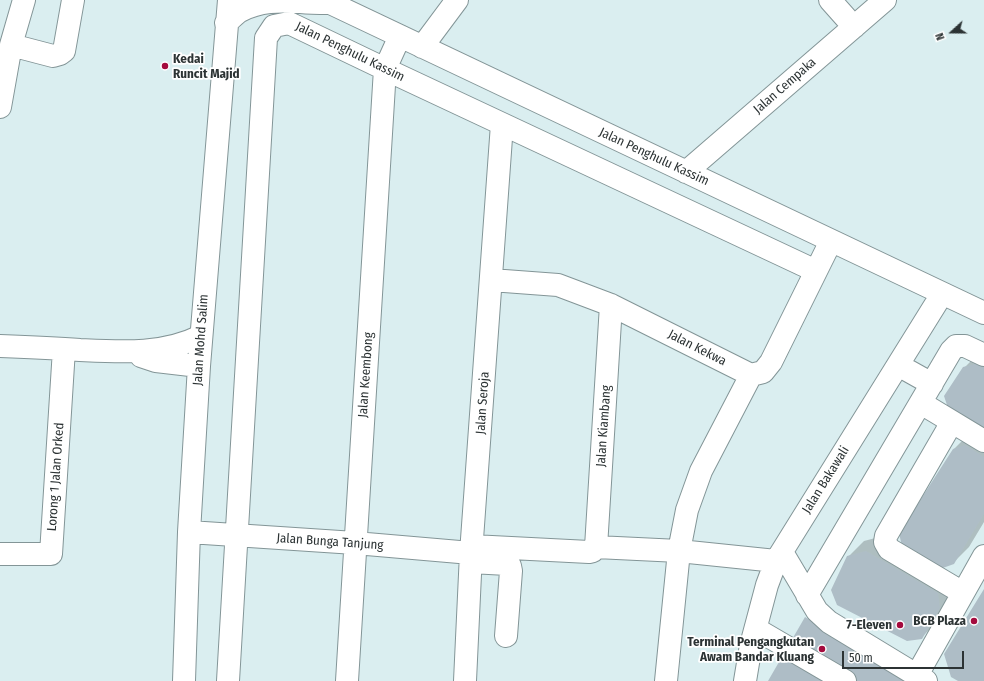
<!DOCTYPE html>
<html>
<head>
<meta charset="utf-8">
<style>
	body { margin:0 }
	#map { position:relative; width:984px; height:681px; overflow:hidden; background:#daeef0; font-family:"Fira Sans Condensed",sans-serif }
	canvas { display:block }
	.north { position:absolute; left:932px; top:12px; width:40px; height:40px; -webkit-text-stroke:3px #fff; paint-order:stroke; rotate:249deg; font-size:11px; font-weight:700; line-height:16px; text-align:center; color:#2c3334 }
	.north::after { content:''; display:block; margin:auto; width:14px; height:18px; background:#2c3334; clip-path:polygon(50% 0,100% 100%,50% 72%,0 100%) }
	.scale { position:absolute; left:842px; top:651px; width:122px; height:18px; box-sizing:border-box; border:2px solid #2c3334; border-top:0; padding-left:5px; font-size:12px; line-height:14px; white-space:nowrap; color:#2c3334; -webkit-text-stroke:3px #fff; paint-order:stroke }
</style>
</head>
<body>
<div id="map">
<canvas width="984" height="681"></canvas>
<div class="north">N</div>
<div class="scale">50 m</div>
</div>
<script>
const g = document.querySelector('canvas').getContext('2d');
g.lineJoin = 'round';
function fill(path, color) {
  g.fillStyle = color;
  g.fill(path, 'evenodd');
}
function strokePath(path, color, width, dash) {
  g.strokeStyle = color;
  g.lineWidth = width;
  g.lineCap = dash ? 'butt' : 'round';
  g.setLineDash(dash || []);
  g.stroke(path);
}
function drawText(font, color, halo, rows, align = 'center') {
  g.font = font + ' "Fira Sans Condensed",sans-serif';
  g.lineWidth = 3.5;
  g.setLineDash([]);
  g.textBaseline = 'middle';
  g.strokeStyle = halo;
  g.fillStyle = color;
  for (const [text, x, y, turn = 0] of rows) {
    g.save();
    g.translate(x, y);
    g.rotate((+turn || 0) * Math.PI / 180);
    g.textAlign = isNaN(turn) ? turn : align;
    if (halo) g.strokeText(text, 0, 0);
    g.fillText(text, 0, 0);
    g.restore();
  }
}
fill(new Path2D(`
	M984,351V522L969,547L953,563L938,568L955,591L937,622L921,638L848,557L864,541L883,536L903,548L954,449L970,433L964,368L980,352Z`), '#0003');
fill(new Path2D(`
	M983,362H984V433L950,414L944,396L963,367Z
	M965,445L984,457V514L954,564L937,570L903,551L899,533L953,449Z
	M866,551L938,593L940,608L922,639L907,641L837,605L831,590L847,556Z
	M984,589V681H958L951,677L944,654Z
	M805,617L909,681H768Z`), '#aebdc6');
const minor = new Path2D(`
	M324,0L984,313
	M830,0L854,27
	M226,23C231,19 235,14 240,11C261,0 279,1 301,2C310,3 320,3 329,3
	M11,45L53,56L60,54L64,51L73,0
	M422,47L457,0
	M0,107L11,45L24,0
	M686,172L885,0
	M491,280L558,285L611,305L751,375L763,372L771,362L831,241
	M0,346C27,347 53,348 80,350C121,352 163,355 201,336
	M141,356L156,361L199,366
	M898,365L932,384
	M921,403L984,441
	M952,422L886,536L885,542L889,549L963,593
	M189,532L355,543L471,553
	M472,546L589,552L593,551L596,547L679,551L687,510L701,471L751,375
	M596,547L611,305
	M782,552L817,611L829,622L926,681
	M0,554H51L64,349
	M471,562L507,564L510,566L511,571L506,636
	M807,595L951,351L956,346H965L984,355
	M756,629L845,681
	M917,675L984,556
	M184,681L189,532L199,366L229,0
	M228,681L266,38L274,26L289,23L385,69L816,271
	M347,681L385,69L400,36
	M465,681L471,553L502,124
	M666,681L679,551L776,561
	M745,681L751,645L767,585L776,561L942,294`);
strokePath(minor, '#839597', 24);
strokePath(minor, '#fff', 22);
for (const [x, y, r, color] of [
	[165,66,4,"#a40a3d"],
	[974,621,4,"#a40a3d"],
	[900,625,4,"#a40a3d"],
	[822,649,4,"#a40a3d"]
]) {
  const dot = new Path2D();
  dot.arc(x, y, r, 0, 2 * Math.PI);
  g.fillStyle = color;
  g.fill(dot);
  strokePath(dot, '#fff', 1.5);
}
drawText('13px', '#2c3334', '#fff', [
	["Jalan Penghulu Kassim",350,52,26],
	["Jalan Cempaka",785,86,-41],
	["Jalan Penghulu Kassim",654,157,25],
	["Jalan Mohd Salim",201,340,-86],
	["Jalan Kekwa",697,348,27],
	["Jalan Keembong",366,375,-86],
	["Jalan Seroja",483,403,-86],
	["Jalan Kiambang",604,426,-86],
	["Lorong 1 Jalan Orked",56,477,-86],
	["Jalan Bakawali",826,480,-58],
	["Jalan Bunga Tanjung",330,542,4]
]);
drawText('bold 13px', '#2c3334', '#fff', [
	["Kedai",173,59,"left"],
	["Runcit Majid",173,74,"left"],
	["BCB Plaza",966,621],
	["7-Eleven",892,625],
	["Terminal Pengangkutan",814,642],
	["Awam Bandar Kluang",814,657]
], 'right');
</script>
</body>
</html>
